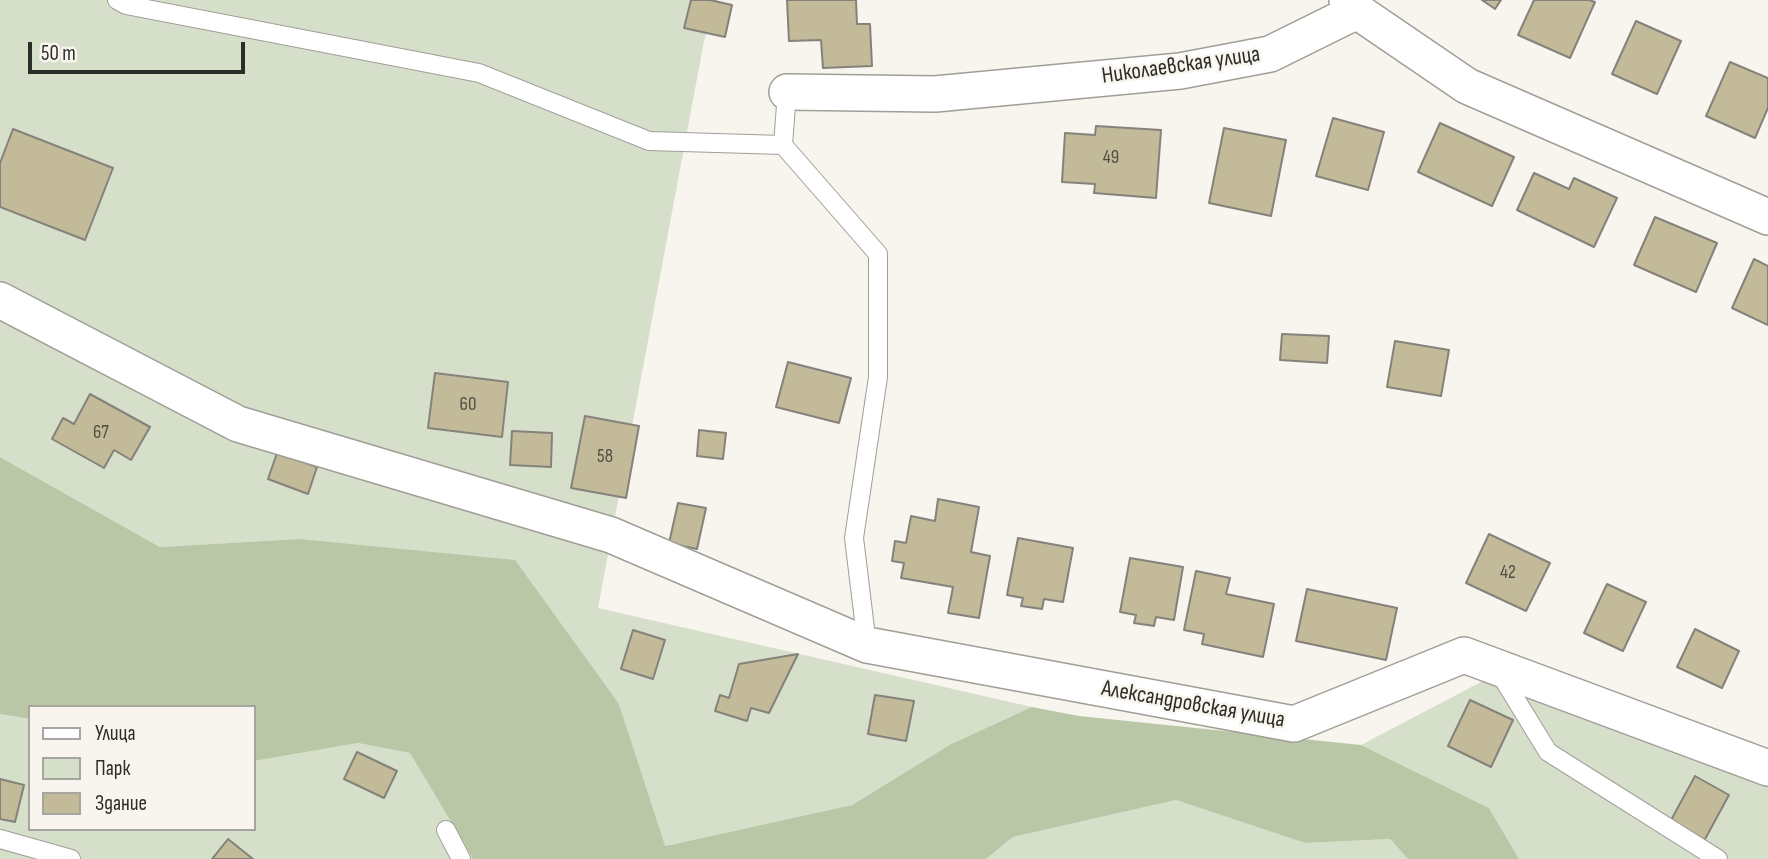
<!DOCTYPE html>
<html>
<head>
<meta charset="utf-8">
<style>
	body { margin:0 }
	#map { position:relative; width:1768px; height:859px; overflow:hidden; background:#f7f5ed; font-family:"Sofia Sans Condensed",sans-serif }
	canvas { display:block }
	.legend { position:absolute; left:28px; top:705px; width:228px; height:126px; box-sizing:border-box; background:#f7f5ed; border:2px solid #a6a59f; margin:0; padding:9px 12px; list-style:none; font-size:21px; color:#2c2c29 }
	.legend li { display:flex; align-items:center; gap:14px; height:35px }
	.legend b { width:35px; border:2px solid #a6a59f }
	.scale { position:absolute; left:28px; top:42px; width:217px; height:32px; box-sizing:border-box; border:4px solid #2c2c29; border-top:0; padding-left:9px; font-size:21px; line-height:24px; white-space:nowrap; color:#2c2c29; -webkit-text-stroke:5px #f7f5ed; paint-order:stroke }
</style>
</head>
<body>
<div id="map">
<canvas width="1768" height="859"></canvas>
<ul class="legend">
<li><b style="height:9px;background:#fff"></b>Улица</li>
<li><b style="height:19px;background:#d6dfca"></b>Парк</li>
<li><b style="height:19px;background:#c2ba98"></b>Здание</li>
</ul>
<div class="scale">50 m</div>
</div>
<script>
const g = document.querySelector('canvas').getContext('2d');
g.lineJoin = 'round';
function fill(path, color) {
  g.fillStyle = color;
  g.fill(path, 'evenodd');
}
function strokePath(path, color, width, dash) {
  g.strokeStyle = color;
  g.lineWidth = width;
  g.lineCap = dash ? 'butt' : 'round';
  g.setLineDash(dash || []);
  g.stroke(path);
}
function drawText(font, color, halo, rows, align = 'center') {
  g.font = font + ' "Sofia Sans Condensed",sans-serif';
  g.lineWidth = 5;
  g.setLineDash([]);
  g.textBaseline = 'middle';
  g.strokeStyle = halo;
  g.fillStyle = color;
  for (const [text, x, y, turn = 0] of rows) {
    g.save();
    g.translate(x, y);
    g.rotate((+turn || 0) * Math.PI / 180);
    g.textAlign = isNaN(turn) ? turn : align;
    if (halo) g.strokeText(text, 0, 0);
    g.fillText(text, 0, 0);
    g.restore();
  }
}
fill(new Path2D(`
	M0,0H718L704,41L598,608L1032,707L951,744L852,805L664,846L619,704L299,539L160,547L0,457Z
	M1500,672L1768,780V859H1519L1489,808L1361,745Z
	M0,714L30,719V829H254V761L358,743L410,753L473,859H0Z
	M1176,800L1305,843L1390,839L1408,859H986L1013,837Z`), '#d6dfca');
fill(new Path2D(`
	M0,457L160,547L299,539L515,560L619,704L665,846L852,805L951,744L1032,707L1079,716L1361,745L1489,808L1519,859H1408L1390,839L1305,843L1176,800L1013,837L986,859H473L410,753L358,743L254,761V707H30V719L0,714Z`), '#b9c7a6');
const building = new Path2D(`
	M691,0H710L732,5L725,37L684,28Z
	M787,0H856L857,24H870L872,66L823,68L821,40L789,41Z
	M1482,0H1501L1495,9Z
	M1534,0H1589L1595,2L1570,58L1518,35Z
	M1636,21L1681,41L1657,94L1612,74Z
	M1730,62L1768,78V108L1755,138L1706,116Z
	M1333,118L1384,132L1368,190L1316,176Z
	M1440,123L1514,157L1492,206L1418,172Z
	M1096,126L1161,130L1156,198L1094,193L1095,184L1062,182L1065,133L1095,135Z
	M1224,128L1286,140L1271,216L1209,203Z
	M13,129L113,168L85,240L0,207V163Z
	M1534,173L1569,189L1574,178L1617,198L1594,247L1517,210Z
	M1655,217L1717,243L1696,292L1634,265Z
	M1754,259L1768,266V325L1732,308Z
	M1282,334L1329,336L1327,363L1280,360Z
	M1395,341L1449,350L1441,396L1387,387Z
	M788,362L851,378L839,423L776,407Z
	M435,373L508,382L502,437L428,428Z
	M90,394L150,427L131,460L114,450L104,468L52,439L63,418L74,424Z
	M585,416L639,426L626,498L571,488Z
	M699,430L726,433L723,459L697,456Z
	M512,431L552,433L551,467L510,465Z
	M277,453L317,467L308,494L268,479Z
	M938,499L979,507L971,552L990,556L979,618L948,613L953,587L901,578L904,563L892,561L895,541L906,543L911,516L935,521Z
	M678,503L706,508L697,549L669,543Z
	M1489,534L1550,563L1526,611L1466,583Z
	M1018,538L1073,548L1063,602L1044,599L1042,609L1021,606L1023,598L1007,595Z
	M1130,558L1183,567L1174,620L1156,617L1154,626L1134,623L1136,615L1120,612Z
	M1196,571L1230,578L1226,594L1274,604L1263,657L1202,644L1204,634L1184,630Z
	M1607,584L1646,602L1623,651L1584,633Z
	M1307,589L1397,608L1386,660L1296,641Z
	M1695,629L1739,651L1722,688L1677,667Z
	M633,630L665,640L653,679L621,669Z
	M798,654L769,713L751,708L747,721L715,711L720,695L729,698L739,664Z
	M875,695L914,701L906,741L868,734Z
	M1470,700L1513,720L1491,767L1448,746Z
	M357,752L397,771L384,798L344,779Z
	M1695,776L1729,795L1704,841L1670,822Z
	M0,779L24,785L15,822L0,819Z
	M228,839L253,859H212Z`);
fill(building, '#c2ba98');
strokePath(building, '#84827b', 2);
const lane = new Path2D(`
	M117,0L126,5L479,73L649,141L783,145
	M787,92L783,145L878,254V377L854,538L867,645
	M1499,672L1548,752L1718,859
	M446,830L461,859
	M0,839L71,859`);
const street = new Path2D(`
	M1347,0L1357,11L1467,86L1768,217
	M787,92L935,94L1180,71L1270,54L1357,11
	M0,300L238,424L611,535L867,645L1294,724L1464,655L1768,768`);
strokePath(lane, '#a09e97', 20);
strokePath(street, '#a09e97', 38);
strokePath(lane, '#fff', 18);
strokePath(street, '#fff', 35);
drawText('19px', '#525045', null, [
	["49",1111,158],
	["60",468,405],
	["67",101,433],
	["58",605,457],
	["42",1508,573]
]);
drawText('23px', '#2c2c29', '#f7f5ed', [
	["Николаевская улица",1181,66,-8],
	["Александровская улица",1193,705,10]
]);
</script>
</body>
</html>
